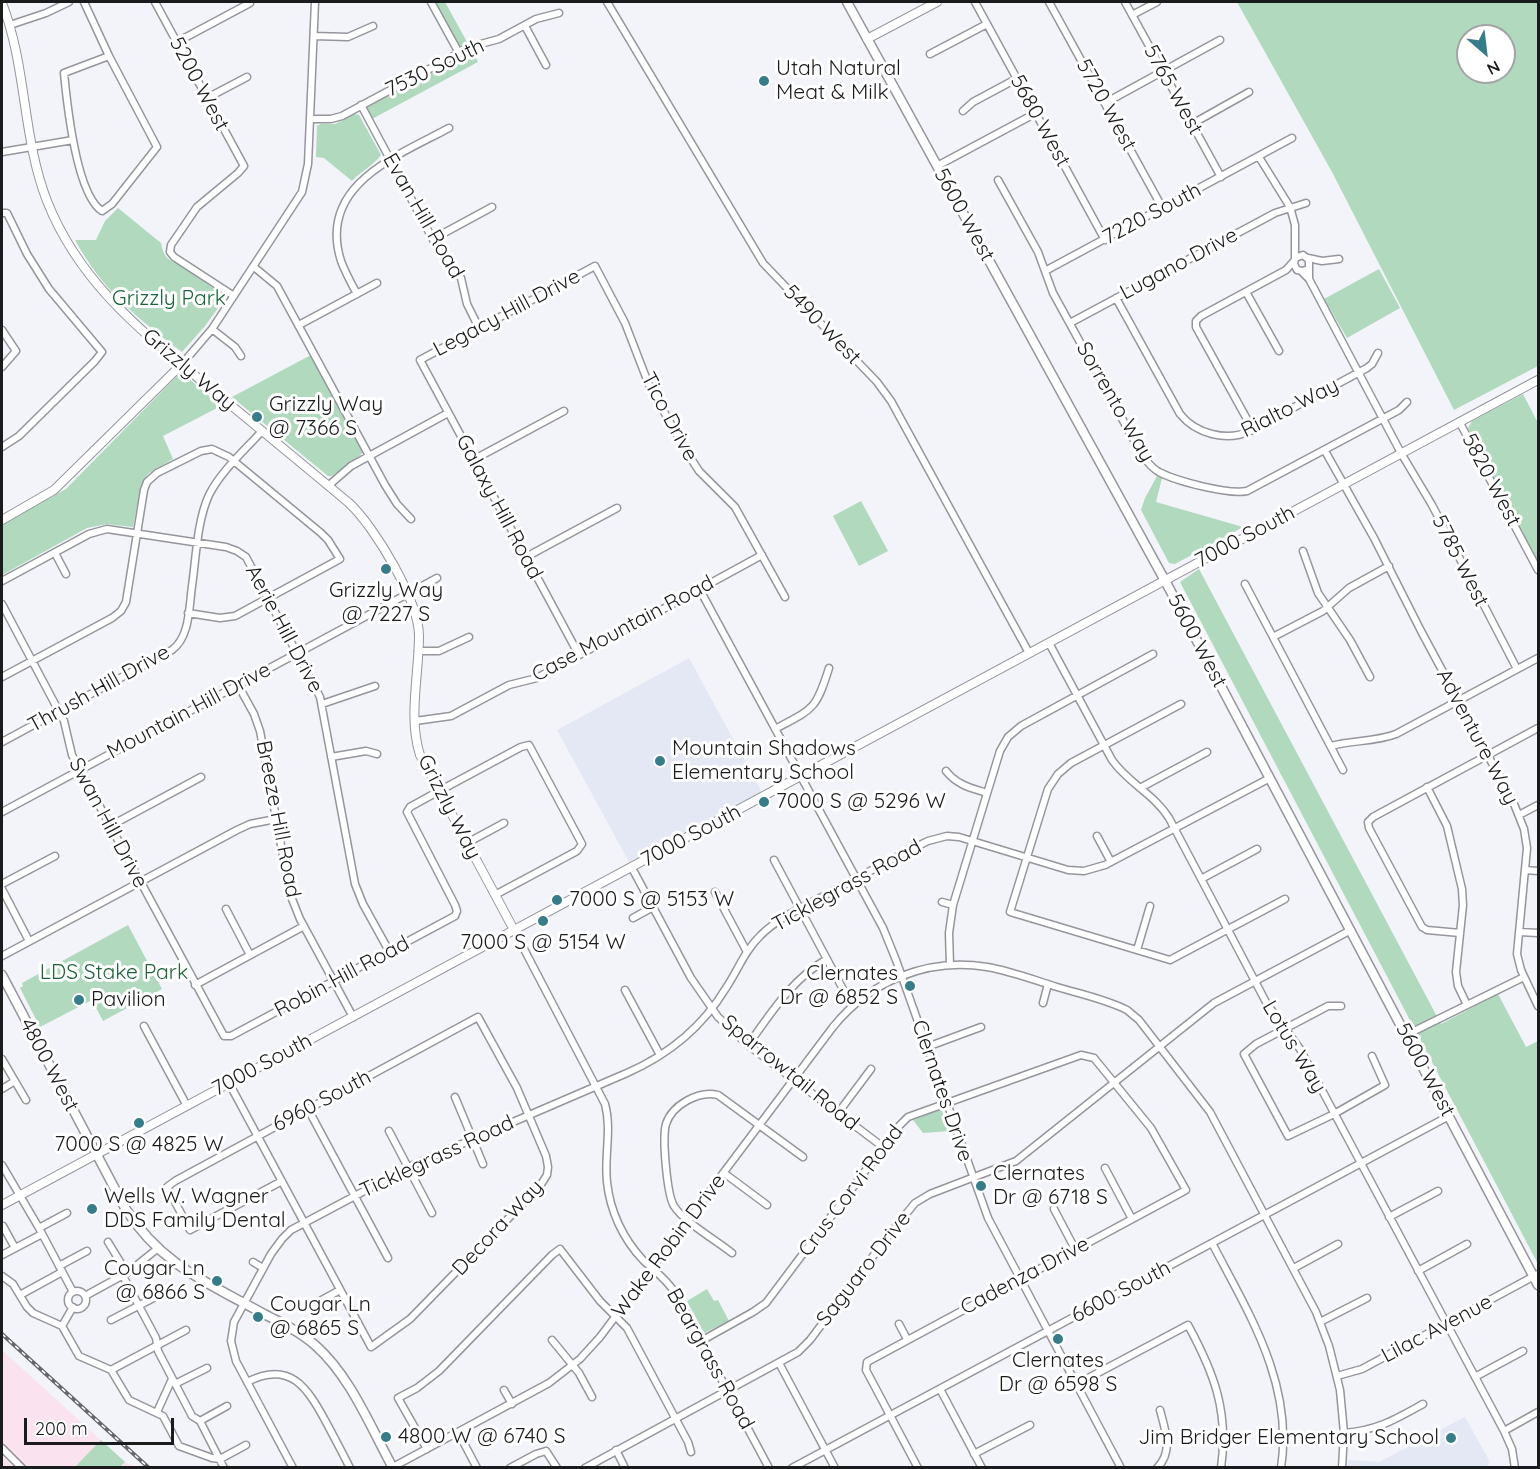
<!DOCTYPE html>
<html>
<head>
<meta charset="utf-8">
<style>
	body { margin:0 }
	#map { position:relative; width:1540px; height:1469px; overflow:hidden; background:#f2f4fa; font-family:Quicksand,sans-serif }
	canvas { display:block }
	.frame { position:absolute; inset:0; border:3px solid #1a1b1d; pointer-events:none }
	.north { position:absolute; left:1456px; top:24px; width:60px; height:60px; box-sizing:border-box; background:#fff; border:2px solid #a3a4a5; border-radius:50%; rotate:152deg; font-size:16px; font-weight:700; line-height:24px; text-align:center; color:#1a1b1d }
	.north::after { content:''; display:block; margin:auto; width:21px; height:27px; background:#377c89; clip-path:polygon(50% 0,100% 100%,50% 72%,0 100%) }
	.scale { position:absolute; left:24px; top:1418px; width:150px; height:27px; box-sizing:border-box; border:3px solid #1a1b1d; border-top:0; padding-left:8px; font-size:18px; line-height:21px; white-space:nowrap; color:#1a1b1d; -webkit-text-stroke:4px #fff; paint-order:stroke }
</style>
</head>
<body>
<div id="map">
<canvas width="1540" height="1469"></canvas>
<div class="frame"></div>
<div class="north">N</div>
<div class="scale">200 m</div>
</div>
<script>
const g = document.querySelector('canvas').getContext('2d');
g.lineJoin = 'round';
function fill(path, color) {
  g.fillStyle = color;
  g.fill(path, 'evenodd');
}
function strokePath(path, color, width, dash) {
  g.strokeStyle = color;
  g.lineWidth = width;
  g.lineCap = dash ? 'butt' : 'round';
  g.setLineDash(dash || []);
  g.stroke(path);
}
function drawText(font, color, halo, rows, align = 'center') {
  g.font = font + ' Quicksand,sans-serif';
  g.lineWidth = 6;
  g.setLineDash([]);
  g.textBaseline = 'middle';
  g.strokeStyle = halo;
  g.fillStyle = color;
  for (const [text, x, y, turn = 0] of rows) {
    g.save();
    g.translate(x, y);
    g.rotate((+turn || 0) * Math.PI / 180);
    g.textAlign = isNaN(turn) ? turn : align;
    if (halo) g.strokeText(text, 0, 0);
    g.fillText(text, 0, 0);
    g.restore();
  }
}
fill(new Path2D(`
	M689,658L762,792L629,862L557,730Z
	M1465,1417L1489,1460L1488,1467H1347L1348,1460L1379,1462Z`), '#e4e8f5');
fill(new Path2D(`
	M2,1350L125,1462L135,1467H2Z`), '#fae3ef');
fill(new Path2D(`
	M434,2H445L478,62L372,119L366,109L369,104L451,60L458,47Z
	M1237,2H1538V366L1454,410L1332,172ZM1468,36H1504V72H1468Z
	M355,114L359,115L381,155C374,165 360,172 352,181L324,158L316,157L317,126L321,124H335Z
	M118,208L161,243C163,254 166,260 177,263L226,297L205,326L182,352C137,318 103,291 75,240H96L105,221Z
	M1379,269L1400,308L1347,338L1324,299Z
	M311,355L363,452C359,458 339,471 332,476H328L232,397Z
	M181,372L221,406L163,436L173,459L149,473L141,485L133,527L107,524L87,528L2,575V524L66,489Z
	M1523,394L1538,423V564L1468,428L1472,421Z
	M1157,476L1162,478L1156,502L1243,527L1175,564L1169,563L1141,510L1145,498Z
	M861,501L888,551L859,566L833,516Z
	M1199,569L1441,1024L1498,994L1526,1047L1538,1041V1264L1180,582Z
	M128,925L162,989L103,1021L92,1000L40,1027L20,988L23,986L22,983Z
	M941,1109L950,1131L923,1133L913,1120Z
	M707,1289L714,1301L718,1300L729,1321L704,1333L687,1301Z
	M101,1440L125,1462L120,1467H75Z`), '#b0d9bd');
const minor = new Path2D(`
	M84,2L109,56L157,147L112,204L102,211C76,194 67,104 64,73L109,56
	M155,2L244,166L238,173L197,207L171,245L170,252L174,257L234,296
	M431,2L459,53
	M607,2L763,263L877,382L891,401L1029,653
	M975,2L1105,240
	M1049,2L1163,209
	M1125,2L1221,177
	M1132,15L1157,2
	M10,25L46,13L69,2
	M525,26L546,65
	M314,36L348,37L373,26
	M177,42L250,3
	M930,54L987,24
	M207,98L247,77
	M1105,103L1220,40
	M361,105L438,249L461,278L467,304L479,328
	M963,111L973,102L1016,79
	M310,119H331L342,116L470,47L499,39L536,19L559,13
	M1192,124L1249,92
	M2,152L73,140
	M1259,157L1290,207L1295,225V258
	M937,166L1036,113
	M998,180L1038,252L1053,293L1142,455C1147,462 1152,468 1159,472C1176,481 1229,495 1247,491L1399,410L1407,402
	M2,213H7L27,254L49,289L102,352L95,361L19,436L2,447
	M433,239L492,207
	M1308,258L1322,261L1339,259
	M254,267L277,286L385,485L397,504L411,519
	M1308,269L1303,271L1297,270L1294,264L1295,258L1303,255L1309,260V279
	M1045,271L1292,138
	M1301,271L1309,279L1401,453L1432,505L1517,669
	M1246,292L1279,351
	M357,294C351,283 345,272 341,261C317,185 397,156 449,128
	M1116,298L1180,414C1196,434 1227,442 1250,431L1367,368L1372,364L1378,353
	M1070,323L1275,213L1306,203
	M299,325L377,283
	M212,329L235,347L241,356
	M2,330L16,351L2,367
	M182,364L212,329L302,192L308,164L315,2
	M1460,423L1538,570
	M1253,430L1196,327V321L1201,316L1286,270L1294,261
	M1325,451L1374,538L1421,631L1514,804L1524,829L1527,848L1517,954L1521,970L1538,1006
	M473,460L564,411
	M328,486L351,466L448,413
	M1303,551L1318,593L1350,640L1370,677
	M55,553L66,574
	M526,557L617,508
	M2,581L89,534L107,529L226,547L237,551L246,557L320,697L355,884L363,904L389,951
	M1245,584L1343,770
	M700,590L883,928L896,960L988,1218L1121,1468
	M2,604L64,721L72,755L224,1036H231L455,916L457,911L455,905L407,812L410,807L439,791L521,747L529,745L582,844L577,851L495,895
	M1273,637L1323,611L1349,588L1389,566
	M1049,643L1112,760C1128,783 1154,794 1169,818L1267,1004L1300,1049L1504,1431L1512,1449L1515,1468
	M418,651H439L469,637
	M579,655L420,360L595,266L625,323L649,385L686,451L699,471L735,507L785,597
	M2,677L112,618L121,611L126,602L144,490L147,482L157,473L201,451L212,449L229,457L321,533L328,540L340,559L235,616L220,618L188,613
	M238,685L254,714L260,731L290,894L300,919L353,1017
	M322,704L375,686
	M1181,704L1071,763L1058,774L1048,789L1010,912L1170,960L1285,899
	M415,721L451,716L509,685L537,678L762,555
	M775,729C813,709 816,710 829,668
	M2,742L172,650C190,637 189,607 192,586C196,558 197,521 209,495C221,471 244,451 262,431
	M1331,746C1352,740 1375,742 1396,734L1538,658
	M331,757L366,751L377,754
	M946,771C957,785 971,788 987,793
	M1427,787L1447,826L1462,889L1463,905L1456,972L1458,986L1467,1005
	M1140,788L1207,752
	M2,812L437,578
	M1519,815L1538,805
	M110,826L201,777
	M1097,836L1111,862
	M467,843L504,823
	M774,860L852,1006
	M632,868L691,978L718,1017L748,1045L883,1147
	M1525,870L1538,871
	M1201,879L1257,849
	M2,884L55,856
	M2,889L29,941
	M715,892L747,952
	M942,902L953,905
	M226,909L250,955
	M633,918L653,907
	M514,930L605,1104C612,1130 604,1156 607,1182C610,1211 623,1239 643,1260C654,1271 667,1279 675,1293L769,1468
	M1519,932L1538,933
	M1460,933L1427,930L1422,927L1369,828L1368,822L1373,817L1538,728
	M1137,950L1150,906
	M2,956L237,830L250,824L276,819
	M950,965L949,933L953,905L1000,751L1008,737L1021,726L1153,654
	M195,985L304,926
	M625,990L660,1055
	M1043,1003L1048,984
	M1341,1006H1328L1256,1044L1244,1054L1288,1136L1334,1114L1385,1085L1372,1056
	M144,1026L187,1106
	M1406,1035L1524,977
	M748,1045C771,1013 792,979 827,959
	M927,1047L981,1027
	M2,1059L26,1100
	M229,1083C276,1171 324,1259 371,1347L410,1319L540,1186L547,1175L548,1167L546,1156L517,1088L478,1017C377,1072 276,1126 175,1181L167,1187L190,1230L282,1181
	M2,1089L15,1081
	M455,1097L483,1164
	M308,1109L388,1258
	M838,1113L871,1069
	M389,1131L432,1213
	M2,1165L39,1228L73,1292
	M1105,1168L1132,1219
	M724,1173L767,1205
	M1054,1209L1075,1249
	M1389,1217L1438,1191
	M3,1226L15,1248
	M39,1228L67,1213
	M108,1242L127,1273
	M1212,1243C1249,1314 1294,1384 1281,1468
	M732,1253C717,1241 683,1221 674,1206C667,1195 662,1138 666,1124C672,1105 699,1090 718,1095L803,1157
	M2,1255L42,1234
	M253,1262L263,1268
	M59,1266L87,1251
	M1294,1268L1338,1244
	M1418,1271L1467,1244
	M2,1276L13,1284L27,1307L33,1313L62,1326L79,1356L111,1370L129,1400L163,1416L179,1446L212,1458L220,1459L246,1445
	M123,1276L156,1338L158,1351L192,1416L200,1421L224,1468
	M68 1300a9 9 0 1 1 18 0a9 9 0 1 1-18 0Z
	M20,1295L62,1272
	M85,1296L127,1273L157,1249
	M320,1301L340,1290
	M111,1320L167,1291
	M1320,1322L1367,1298
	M899,1324L907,1339
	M62,1326L73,1307
	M552,1340L579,1373L592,1397
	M701,1341L753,1312L766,1303L899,1126L908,1117L1081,1055L1094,1058L1151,1128L1186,1190L867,1362L866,1370L918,1468
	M779,1363L835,1468
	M111,1370L186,1330
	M1337,1376L1362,1369L1538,1274
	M1475,1377L1523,1351
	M247,1382C290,1360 307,1387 326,1422C334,1437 342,1452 350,1468
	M175,1384L207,1368
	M1077,1384L1188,1325C1214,1373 1229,1411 1221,1468
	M940,1389L982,1468
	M504,1390L512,1404
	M157,1412L172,1379
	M200,1421L227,1406
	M1504,1431L1538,1412
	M458,1432L477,1468
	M1344,1433C1378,1430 1394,1420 1423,1404
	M2,1448L22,1468
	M427,1449L398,1398L417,1388L439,1371L552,1255L560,1249L600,1301L627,1328L688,1442L691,1452
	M616,1450L625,1468
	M974,1454L1030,1425
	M393,1467L549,1383L580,1359L600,1337L833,1027C870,981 928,957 987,967C1011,971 1034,980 1057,987C1080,994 1105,999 1127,1010L1139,1020L1210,1112L1316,1312L1329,1346L1340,1390L1344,1433L1342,1468
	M293,1468L236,1361L231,1341L234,1322L271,1254L282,1239L291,1230L413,1165L627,1073C668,1055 703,1026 726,988C738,970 745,950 761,935C780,916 808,905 831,892C863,875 895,857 928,841L947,836L959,837L1068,870L1084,871L1105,865L1270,778
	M510,1468L536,1454L546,1451L557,1468
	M585,1468L798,1352L810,1340L892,1231L915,1203L930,1194L1016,1161L1214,1003L1351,930
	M792,1468L1449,1116
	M1157,1468C1174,1451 1165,1430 1160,1410`);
const tertiary = new Path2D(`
	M2,3C27,67 22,137 47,201C81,287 148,336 216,393C261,430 305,466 349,503C375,527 419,601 419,636C419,674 408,718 420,755L514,930
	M867,39L937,2
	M2,520L54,490L182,364
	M2,1205L1538,380`);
const secondary = new Path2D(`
	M847,2L1169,588L1538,1285
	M2,975L125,1208C161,1265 208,1283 264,1314C282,1323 300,1332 315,1345C351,1377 370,1426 393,1468`);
strokePath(minor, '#94969c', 9);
strokePath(tertiary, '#94969c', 10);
strokePath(secondary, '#94969c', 11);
strokePath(minor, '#fff', 6);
strokePath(tertiary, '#fff', 8);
strokePath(secondary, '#fff', 8);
const rail = new Path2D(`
	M2,1334L149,1468`);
strokePath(rail, '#65676a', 4);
strokePath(rail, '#fff', 1.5, [4.5]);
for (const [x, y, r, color] of [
	[764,81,6,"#377c89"],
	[257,417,6,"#377c89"],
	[386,569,6,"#377c89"],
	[660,761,6,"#377c89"],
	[764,802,6,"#377c89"],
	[557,900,6,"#377c89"],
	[543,921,6,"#377c89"],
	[910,986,6,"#377c89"],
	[79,1000,6,"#377c89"],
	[139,1123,6,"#377c89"],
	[981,1186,6,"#377c89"],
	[92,1209,6,"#377c89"],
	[217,1281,6,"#377c89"],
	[258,1317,6,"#377c89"],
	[1058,1339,6,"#377c89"],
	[386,1437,6,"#377c89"],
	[1451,1438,6,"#377c89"]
]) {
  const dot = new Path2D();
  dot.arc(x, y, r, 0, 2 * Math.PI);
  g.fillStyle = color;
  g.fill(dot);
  strokePath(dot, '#fff', 2);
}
drawText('21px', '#1a1b1d', '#fff', [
	["7530 South",435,68,-26],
	["5200 West",199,84,62],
	["5765 West",1173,90,61],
	["5720 West",1106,105,61],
	["5680 West",1040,121,61],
	["7220 South",1152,214,-28],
	["5600 West",964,215,61],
	["Evan Hill Road",423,216,60],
	["Lugano Drive",1179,264,-28],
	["Legacy Hill Drive",507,313,-28],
	["5490 West",822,325,46],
	["Grizzly Way",189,370,40],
	["Sorrento Way",1115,402,60],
	["Rialto Way",1290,408,-27],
	["Tico Drive",669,417,62],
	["5820 West",1491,480,62],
	["Galaxy Hill Road",499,507,62],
	["7000 South",1245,537,-28],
	["5785 West",1460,561,63],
	["Aerie Hill Drive",284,629,62],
	["Case Mountain Road",623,629,-28],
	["5600 West",1197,641,62],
	["Thrush Hill Drive",99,689,-29],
	["Mountain Hill Drive",189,711,-28],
	["Adventure Way",1477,737,62],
	["Grizzly Way",449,807,63],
	["Breeze Hill Road",278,819,79],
	["Swan Hill Drive",108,823,62],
	["7000 South",691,836,-28],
	["Ticklegrass Road",847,886,-29],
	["Robin Hill Road",342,977,-28],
	["Lotus Way",1294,1047,59],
	["4800 West",49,1065,62],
	["7000 South",262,1065,-28],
	["5600 West",1425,1070,62],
	["Sparrowtail Road",790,1073,39],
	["Clernates Drive",942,1091,71],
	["6960 South",322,1101,-28],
	["Ticklegrass Road",437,1157,-25],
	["Crus Corvi Road",851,1191,-53],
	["Decora Way",498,1228,-47],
	["Wake Robin Drive",669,1246,-53],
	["Saguaro Drive",864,1269,-52],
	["Cadenza Drive",1025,1276,-28],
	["6600 South",1121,1292,-28],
	["Lilac Avenue",1437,1329,-28],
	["Beargrass Road",710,1359,61]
]);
drawText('21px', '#1a1b1d', '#fff', [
	["Utah Natural",776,69],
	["Meat & Milk",776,93],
	["Grizzly Way",269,405],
	["@ 7366 S",269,429],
	["Grizzly Way",386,591,"center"],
	["@ 7227 S",386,615,"center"],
	["Mountain Shadows",672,749],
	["Elementary School",672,773],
	["7000 S @ 5296 W",776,802],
	["7000 S @ 5153 W",569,900],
	["7000 S @ 5154 W",543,943,"center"],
	["Clernates",898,974,"right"],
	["Dr @ 6852 S",898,998,"right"],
	["Pavilion",91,1000],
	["7000 S @ 4825 W",139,1145,"center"],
	["Clernates",993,1174],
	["Dr @ 6718 S",993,1198],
	["Wells W. Wagner",104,1197],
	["DDS Family Dental",104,1221],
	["Cougar Ln",205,1269,"right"],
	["@ 6866 S",205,1293,"right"],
	["Cougar Ln",270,1305],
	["@ 6865 S",270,1329],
	["Clernates",1058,1361,"center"],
	["Dr @ 6598 S",1058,1385,"center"],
	["4800 W @ 6740 S",398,1437],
	["Jim Bridger Elementary School",1439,1438,"right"]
], 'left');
drawText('21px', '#1c623b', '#fff', [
	["Grizzly Park",169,299],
	["LDS Stake Park",114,973]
]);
</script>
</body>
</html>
